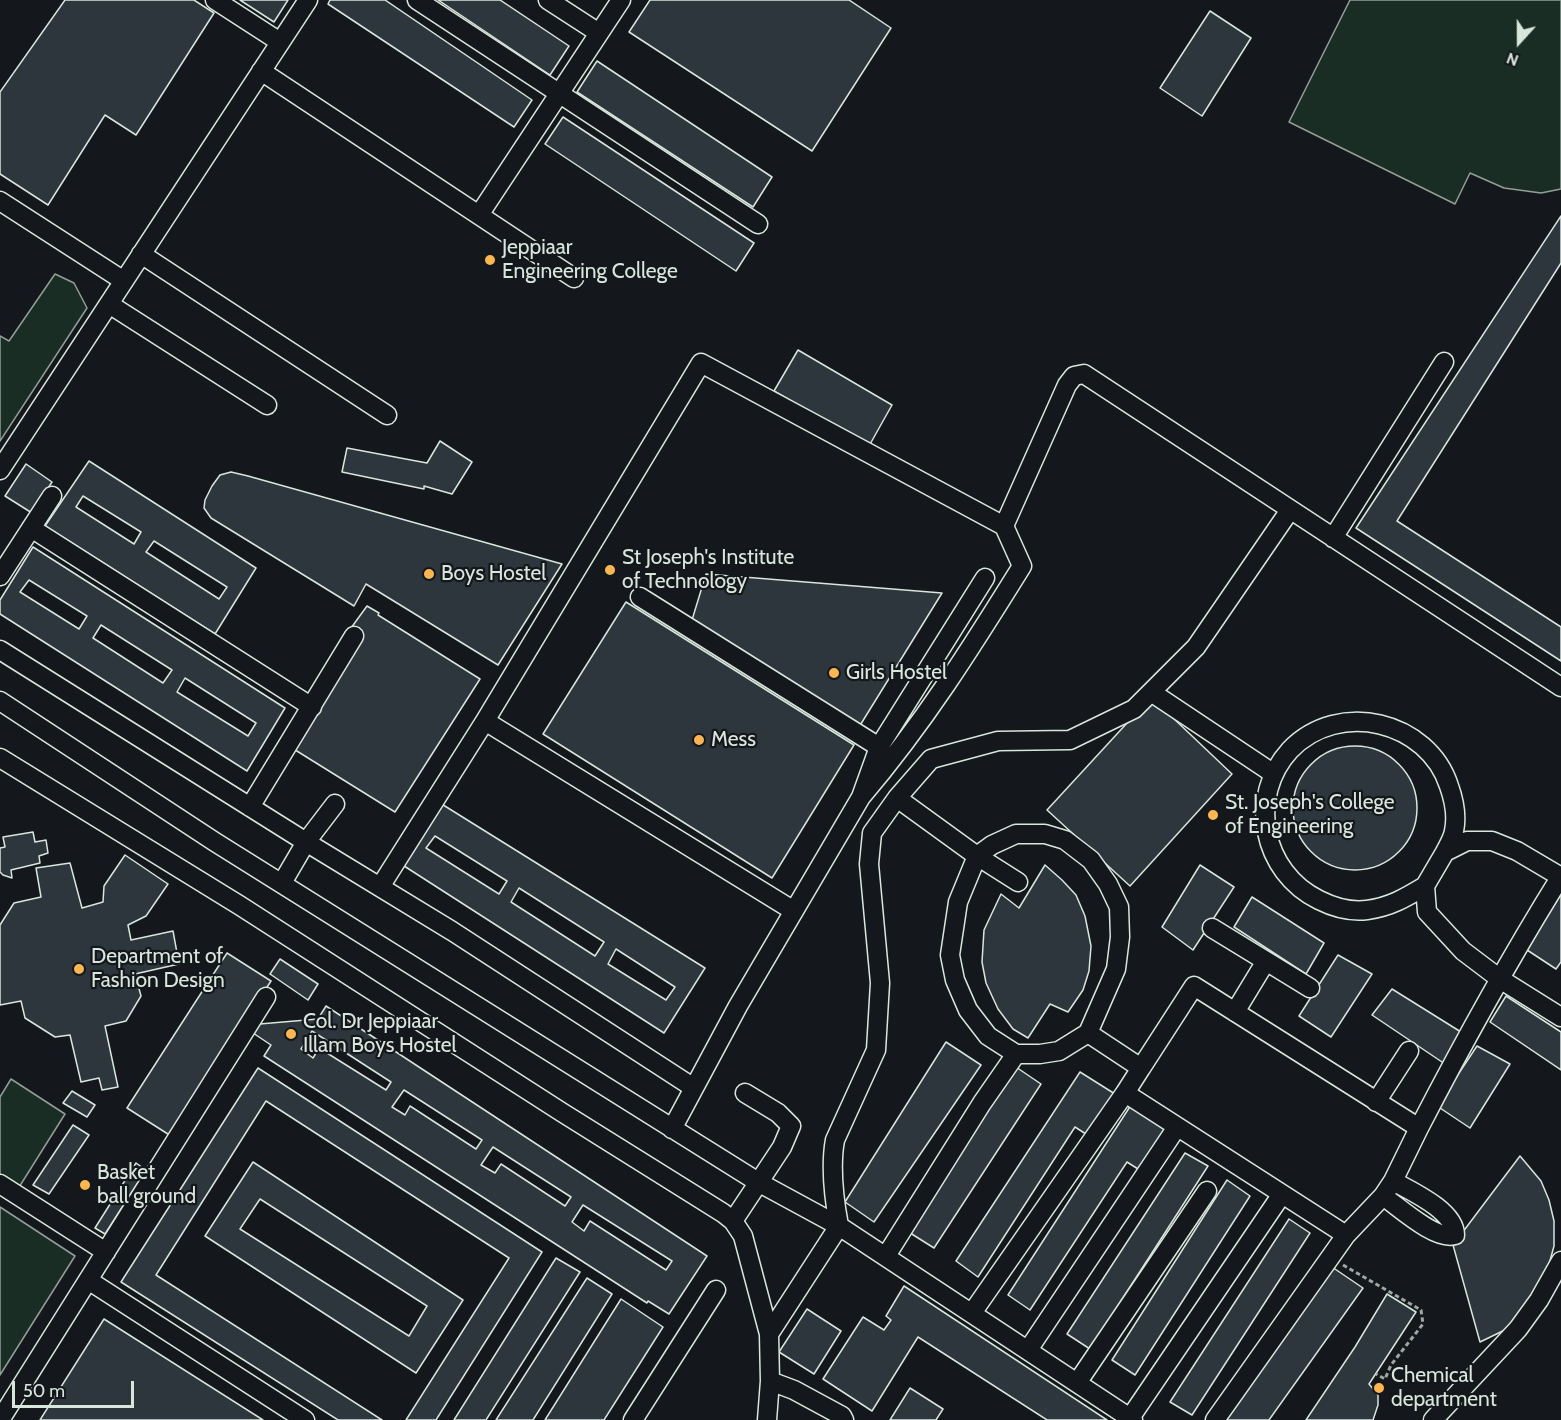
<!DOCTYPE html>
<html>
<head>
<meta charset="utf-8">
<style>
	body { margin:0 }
	#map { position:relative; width:1561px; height:1420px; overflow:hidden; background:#14181c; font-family:Cabin,sans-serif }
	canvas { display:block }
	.north { position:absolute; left:1489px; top:12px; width:60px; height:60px; -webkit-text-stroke:4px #14181c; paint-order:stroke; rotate:201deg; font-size:16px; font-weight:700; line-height:24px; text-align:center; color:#d8e6dc }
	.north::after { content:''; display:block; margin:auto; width:21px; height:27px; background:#d8e6dc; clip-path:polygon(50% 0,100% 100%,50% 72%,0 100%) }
	.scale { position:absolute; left:12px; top:1381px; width:122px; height:27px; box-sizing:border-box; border:3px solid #d8e6dc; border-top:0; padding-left:8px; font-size:18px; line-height:21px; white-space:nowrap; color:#d8e6dc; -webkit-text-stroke:4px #14181c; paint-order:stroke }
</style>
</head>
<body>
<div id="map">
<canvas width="1561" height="1420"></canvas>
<div class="north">N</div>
<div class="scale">50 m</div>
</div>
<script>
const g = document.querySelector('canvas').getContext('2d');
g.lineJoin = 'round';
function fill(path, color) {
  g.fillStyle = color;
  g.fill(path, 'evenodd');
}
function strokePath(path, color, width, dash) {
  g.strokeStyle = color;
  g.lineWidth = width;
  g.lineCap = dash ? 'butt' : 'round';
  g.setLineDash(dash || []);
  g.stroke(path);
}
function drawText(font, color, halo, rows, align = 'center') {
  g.font = font + ' Cabin,sans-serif';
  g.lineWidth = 4.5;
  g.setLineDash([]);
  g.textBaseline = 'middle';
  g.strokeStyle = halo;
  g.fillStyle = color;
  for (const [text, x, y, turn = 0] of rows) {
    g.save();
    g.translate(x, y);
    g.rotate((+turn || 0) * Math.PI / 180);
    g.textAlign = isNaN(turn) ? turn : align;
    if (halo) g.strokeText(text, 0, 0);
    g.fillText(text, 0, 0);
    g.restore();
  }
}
const green = new Path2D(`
	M1350,0H1561V189L1541,193L1504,188L1470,173L1455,204L1289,122Z
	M55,274L74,283L87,308L0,441V336L9,341Z
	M11,1079L65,1114L16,1192L0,1182V1097Z
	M0,1207L75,1256L0,1375Z`);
fill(green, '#1a2d24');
strokePath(green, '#939e99', 1.5);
const building = new Path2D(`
	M65,0H194L214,13L136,135L105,115L48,205L0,174V92Z
	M240,0H288L274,22Z
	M330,0H385L532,100L514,127L328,4Z
	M438,0H500L569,46L550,75Z
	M650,0H849L891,28L812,151L629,32Z
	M1210,11L1251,38L1202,116L1160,88Z
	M597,61L772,177L753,207L577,92Z
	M563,117L754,243L736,271L545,144Z
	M1561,216V263L1397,521L1561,627V661L1356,528Z
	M798,350L892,405L869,446L774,391Z
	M440,441L472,462L452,494L424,486V489L342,472L347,448L427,463Z
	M89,461L256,568L215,634L45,526ZM83,496L141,532L134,544L76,507ZM154,541L227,587L219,599L146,552Z
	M26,464L52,482L32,513L5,496Z
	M231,472L248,476L562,564L498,665L366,584L354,606L211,518L204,508L205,500L212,486L220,475Z
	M33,547L285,708L247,771L0,614V600ZM29,580L87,616L79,629L20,592ZM101,625L172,670L163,683L93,638ZM185,678L256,723L248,736L177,692Z
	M706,574L942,593L859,727L692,620Z
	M626,602L854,745L772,878L543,734Z
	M367,606L379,613L378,615L480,679L395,812L292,748L363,635L351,628Z
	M1151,697L1232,774L1130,886L1047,810Z
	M1293 808a62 62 0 1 1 124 0a62 62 0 1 1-124 0Z
	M440,803L705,968L664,1033L401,864ZM435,836L507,881L499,894L426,848ZM519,888L604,942L595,956L511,902ZM616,949L675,987L666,1000L608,964Z
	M33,832L35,842L46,840L48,853L39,856L40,863L11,870L12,878L3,875L0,872V848L5,847L3,837Z
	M125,855L168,884L146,916L128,925L131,940L173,931L179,964L135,974L141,996L126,1021L105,1026L118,1087L102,1090L99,1078L81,1082L70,1035L55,1037L25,1018L21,1001L0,1005V925L14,903L41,897L36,868L70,863L82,908L103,902L104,886Z
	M1045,865L1062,880L1076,895L1085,916L1091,946L1089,971L1083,990L1068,1012L1050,1004L1028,1038L1013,1029L998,1009L986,983L982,962L984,930L1001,894L1019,908Z
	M1200,865L1234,887L1193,950L1162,927Z
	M1561,892V962L1556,969L1524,948Z
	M1252,897L1324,943L1306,974L1234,927Z
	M227,953L271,981L171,1136L127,1108Z
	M1338,955L1372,974L1331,1037L1299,1016Z
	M280,959L318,984L308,1000L270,974Z
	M1392,989L1461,1032L1445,1064L1372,1015Z
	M1506,996L1561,1032V1070L1490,1022Z
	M326,1006L707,1256L669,1314L648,1301L647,1303L264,1056L271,1045L253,1033L248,1025L318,1019ZM312,1031L391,1082L386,1090L319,1048L313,1058L301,1049ZM404,1090L482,1140L476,1149L410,1106L405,1115L392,1107ZM493,1147L571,1197L565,1206L501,1164L495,1173L481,1165ZM583,1205L672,1261L666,1270L590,1221L584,1231L572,1222Z
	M946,1042L981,1065L874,1222L845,1202Z
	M1477,1046L1510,1064L1470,1128L1437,1106Z
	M1013,1065L1041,1084L934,1248L907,1231Z
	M258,1068L542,1252L436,1420H406L509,1258L266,1101L156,1275L382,1420H338L121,1282Z
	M1080,1072L1115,1094L1089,1136L1075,1127L978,1277L956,1261Z
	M72,1091L95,1105L87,1117L63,1103Z
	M1131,1105L1166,1128L1138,1169L1127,1162L1030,1310L1008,1295Z
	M73,1125L89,1135L49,1194L33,1185Z
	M1185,1153L1208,1166L1090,1349L1067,1334Z
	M1520,1156L1541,1181L1549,1200L1554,1221V1246L1548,1268L1525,1316L1511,1327L1480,1342L1453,1245Z
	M253,1162L463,1300L416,1373L205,1236ZM260,1199L427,1306L409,1336L240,1229Z
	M136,1163L146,1170L105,1234L95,1228Z
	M1227,1180L1250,1196L1135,1375L1112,1360Z
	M1289,1219L1310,1233L1192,1415L1170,1402Z
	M556,1258L580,1272L486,1420H454Z
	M1332,1267L1363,1288L1269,1420H1224Z
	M587,1278L612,1294L533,1420H496Z
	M904,1286L1107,1420H1047L918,1337L872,1411L823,1379L863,1317L884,1330L891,1320L886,1316Z
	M1387,1294L1416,1312L1369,1384L1378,1395V1405L1373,1420H1306L1355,1347Z
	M621,1299L663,1327L604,1420H545Z
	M807,1309L841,1331L814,1374L779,1352Z
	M104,1319L263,1420H40Z
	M910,1388L943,1409L936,1420H890Z`);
fill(building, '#2c363c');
strokePath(building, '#d8e6dc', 1.5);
const minor = new Path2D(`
	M215,0L280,42
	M417,0L758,224
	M548,0L599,33
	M261,71L574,278
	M0,201L124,281
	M479,215L621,0
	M141,254L387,415
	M109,304L267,405
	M0,470L308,0
	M1004,526L1067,385L1074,376L1084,374L1561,687
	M31,528L312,707
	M1333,538L1444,362
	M0,576L52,496
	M640,597L879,747
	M0,650L306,842L452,931L694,1088
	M1151,692L1274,774
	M0,701L215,842L758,1182L839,1226L1133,1420
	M485,721L794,911
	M0,758L239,905L563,1113L723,1213L733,1221L743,1236L769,1334L770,1381L767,1420
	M897,798L977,856L1018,882
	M250,807L354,636
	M1016,834H1045L1065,840L1091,860L1108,884L1119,907L1120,937L1116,969L1088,1033L1059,1051L1040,1054H1016L988,1036L968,1010L955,980L950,955L958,902L977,856L992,845Z
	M1561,877L1517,851L1492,841H1467L1445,852L1425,886L1427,912L1463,951L1500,979L1561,1017
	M282,883L306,842L335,804
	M1425,886C1405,898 1390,907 1367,910C1351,912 1333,907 1319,900C1262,872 1247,797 1290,750C1339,699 1428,721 1449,786C1454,800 1457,817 1454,831C1453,838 1448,846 1445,852
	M380,887L485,721L701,363L1004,526L1022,566C971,648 924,723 861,797
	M1212,928L1266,961
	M1235,1012L1266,961L1310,988
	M1088,1033L1141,1068L1194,986L1419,1128L1393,1181L1383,1196L1346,1235L1125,1093L1141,1068
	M1376,1102L1409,1051
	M1419,1128C1463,1043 1510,958 1561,876
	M672,1129L738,1006L861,797L879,747L985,578
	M0,1184L106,1252
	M1383,1196C1400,1208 1436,1241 1455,1235C1455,1211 1413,1192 1393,1181
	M733,1221L782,1147L791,1126L778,1113L745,1093
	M886,1256L982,1103L1016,1054
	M88,1280L305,1420
	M972,1313L1125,1093
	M769,1334L839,1226C834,1199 830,1167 835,1140L876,1050L880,983L869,864L872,833L897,798L931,759L998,741L1070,740L1134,709L1196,647L1290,510
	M1028,1350L1177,1127
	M770,1381L794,1390L842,1416L844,1420
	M1077,1383L1207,1191
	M1130,1418L1282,1194
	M0,1420L266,997
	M633,1420L716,1290
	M1215,1420L1346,1235
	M1433,1420L1518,1329L1539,1300L1561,1261`);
strokePath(minor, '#d8e6dc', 21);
strokePath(new Path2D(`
	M1343,1265L1421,1310L1423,1324L1391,1365L1385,1379L1376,1374`), '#9da8a2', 3, [4.5, 3]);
strokePath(minor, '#14181c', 18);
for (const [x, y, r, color] of [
	[490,260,6,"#ffb74d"],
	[610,570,6,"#ffb74d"],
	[429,574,6,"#ffb74d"],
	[834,673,6,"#ffb74d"],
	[699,740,6,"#ffb74d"],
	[1213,815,6,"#ffb74d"],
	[79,969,6,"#ffb74d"],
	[291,1034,6,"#ffb74d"],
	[85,1185,6,"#ffb74d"],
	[1379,1388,6,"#ffb74d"]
]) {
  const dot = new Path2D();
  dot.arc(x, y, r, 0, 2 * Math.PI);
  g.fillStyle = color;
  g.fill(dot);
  strokePath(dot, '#14181c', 2);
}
drawText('21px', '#d8e6dc', '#14181c', [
	["Jeppiaar",502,248],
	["Engineering College",502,272],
	["St Joseph's Institute",622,558],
	["of Technology",622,582],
	["Boys Hostel",441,574],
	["Girls Hostel",846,673],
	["Mess",711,740],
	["St. Joseph's College",1225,803],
	["of Engineering",1225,827],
	["Department of",91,957],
	["Fashion Design",91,981],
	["Col. Dr Jeppiaar",303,1022],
	["Illam Boys Hostel",303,1046],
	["Basket",97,1173],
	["ball ground",97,1197],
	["Chemical",1391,1376],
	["department",1391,1400]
], 'left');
</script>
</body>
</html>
